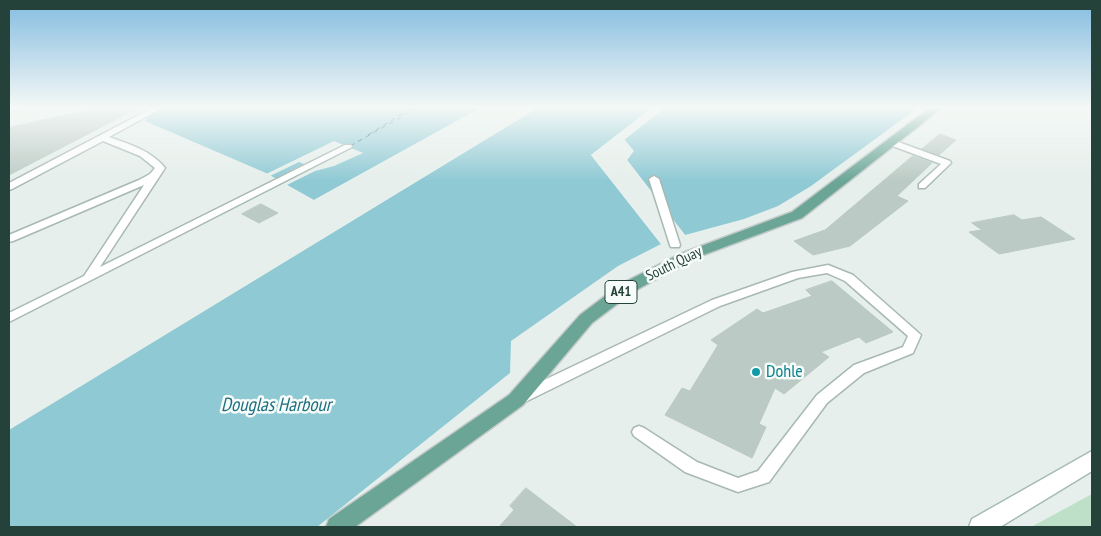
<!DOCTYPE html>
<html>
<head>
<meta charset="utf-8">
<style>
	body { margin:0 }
	#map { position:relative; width:1101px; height:536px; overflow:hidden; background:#e6efeb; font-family:"PT Sans Narrow",sans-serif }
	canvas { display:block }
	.frame { position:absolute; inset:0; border:10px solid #24423a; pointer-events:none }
</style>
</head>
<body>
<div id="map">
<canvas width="1101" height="536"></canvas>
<div class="frame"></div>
</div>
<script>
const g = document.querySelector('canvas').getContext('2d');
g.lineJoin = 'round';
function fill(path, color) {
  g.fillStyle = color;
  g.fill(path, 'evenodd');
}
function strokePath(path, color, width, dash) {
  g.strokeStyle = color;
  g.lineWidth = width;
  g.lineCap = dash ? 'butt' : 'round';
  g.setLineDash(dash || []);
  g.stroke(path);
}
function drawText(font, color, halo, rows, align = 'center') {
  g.font = font + ' "PT Sans Narrow",sans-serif';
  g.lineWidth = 5;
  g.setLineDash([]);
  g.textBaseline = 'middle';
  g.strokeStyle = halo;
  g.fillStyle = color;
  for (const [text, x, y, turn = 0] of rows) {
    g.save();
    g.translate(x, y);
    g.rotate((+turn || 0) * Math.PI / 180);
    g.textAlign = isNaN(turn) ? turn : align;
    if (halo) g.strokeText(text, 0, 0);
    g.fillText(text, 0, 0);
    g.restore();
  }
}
fill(new Path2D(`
	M1092,494V527H1031Z`), '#bfe0c8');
fill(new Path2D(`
	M154,107H482L314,200L266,173L145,121Z
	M539,107H653L591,155L661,244L618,266L511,341L510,373L317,527H9V430Z
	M666,107H919L811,186L778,206L744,219L685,235L627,160L633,151L624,140Z`), '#8ec9d4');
fill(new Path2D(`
	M482,107H485L460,122L317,201L314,200Z
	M534,107H539L64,396L62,394Z
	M653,107H656L594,155L664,244H661L591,155Z
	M662,107H666L624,139L634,151L627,160L685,235L683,236L624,161L630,151L622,141V138Z
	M334,141L363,153L334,166L315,171L285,186L273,180L304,164L299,162L268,177L264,175Z`), '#e6efeb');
strokePath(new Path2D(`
	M368,135L413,107
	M350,146L419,107`), '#1c6f80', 1, [5, 4]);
const building = new Path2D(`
	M101,107H140L9,175V128Z
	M940,134L956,140L939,155L922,149Z
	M913,156L932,163L897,196L908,201L850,246L813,255L794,241L825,230Z
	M261,204L278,213L259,223L242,214Z
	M1014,215L1022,220L1041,217L1075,239L999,254L969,232L982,230L972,223Z
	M832,281L893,332L866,343L859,337L821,352L829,357L784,394L775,388L759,424L766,427L752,458L665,415L682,388L690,391L718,345L711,340L757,309L763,313L812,296L806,290Z
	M526,488L577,527H499L514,510L510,506Z`);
fill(building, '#bbcac4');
strokePath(building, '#b8c9c2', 1);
const lane = new Path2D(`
	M30,107L9,112V108Z
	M154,107H164L109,137C129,144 152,151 165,168L100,267L345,145H351L352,147L9,322V313L84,276L144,185L13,241L9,242V235L139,180L150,174L155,168L140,156L103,141L12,189L9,190V183Z
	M893,140L950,161L951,163L925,188H919V184L941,164L890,145V141Z
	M654,176L659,179L680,245L679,247H671L670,245L649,179Z
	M828,265L853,275L921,335L913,353L864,373L827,403L769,482L738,492L685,472L634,436L632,432L634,428L639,426L644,428L697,462L738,478L758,471L817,395L854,365L903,347L908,336L845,281L827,273L798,278L720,306L527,401L522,403L517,401L515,397L517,393L712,300L792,272Z`);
const secondary = new Path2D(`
	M1092,451V471L1000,527H969L972,519Z`);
const primary = new Path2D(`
	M931,107H943L802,218L690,260L633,292L592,323L523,405L355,527H326L329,519L509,395L580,315L621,284L680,254L792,212Z`);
strokePath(lane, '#a8b8b2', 3);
strokePath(secondary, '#a4bbb3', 3);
strokePath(primary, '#c2cac8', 3);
fill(lane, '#fff');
fill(secondary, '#fff');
fill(primary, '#6aa596');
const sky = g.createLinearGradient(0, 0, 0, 182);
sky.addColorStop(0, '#84bce0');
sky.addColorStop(0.59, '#f4f8f6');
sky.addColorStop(1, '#f4f8f600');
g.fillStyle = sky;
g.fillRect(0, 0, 1101, 182);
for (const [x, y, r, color] of [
	[756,372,5,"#0f9aa8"]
]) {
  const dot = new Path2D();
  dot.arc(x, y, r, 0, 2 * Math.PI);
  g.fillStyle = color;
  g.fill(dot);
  strokePath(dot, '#f7fbf9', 2);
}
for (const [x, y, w] of [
	[621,292,32]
]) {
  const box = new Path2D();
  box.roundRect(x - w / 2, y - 11.5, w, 23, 4);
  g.fillStyle = '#f7fbf9';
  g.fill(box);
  strokePath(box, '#24423a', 1);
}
drawText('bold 14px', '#24423a', null, [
	["A41",621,292]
]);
drawText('15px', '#24423a', '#f7fbf9', [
	["South Quay",674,264,-26]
]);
drawText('18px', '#0d838f', '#f7fbf9', [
	["Dohle",766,372]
], 'left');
drawText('italic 19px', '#1c6f80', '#f7fbf9', [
	["Douglas Harbour",276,406]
]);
</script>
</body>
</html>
